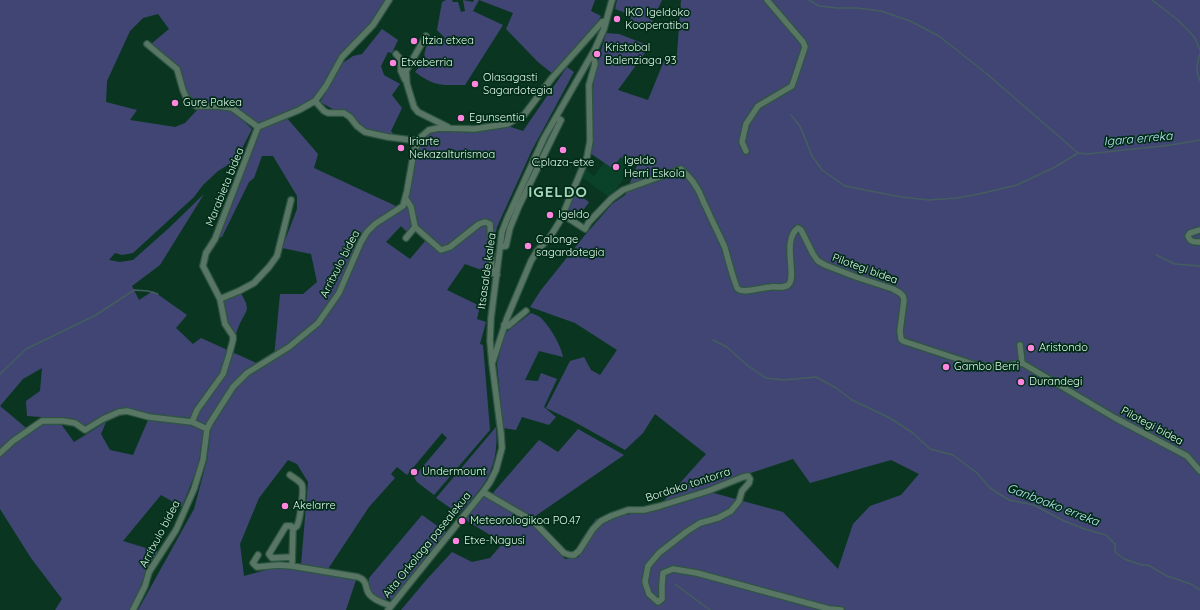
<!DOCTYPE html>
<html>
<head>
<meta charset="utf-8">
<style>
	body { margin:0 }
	canvas { display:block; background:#0a3621 }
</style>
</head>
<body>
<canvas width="1200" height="610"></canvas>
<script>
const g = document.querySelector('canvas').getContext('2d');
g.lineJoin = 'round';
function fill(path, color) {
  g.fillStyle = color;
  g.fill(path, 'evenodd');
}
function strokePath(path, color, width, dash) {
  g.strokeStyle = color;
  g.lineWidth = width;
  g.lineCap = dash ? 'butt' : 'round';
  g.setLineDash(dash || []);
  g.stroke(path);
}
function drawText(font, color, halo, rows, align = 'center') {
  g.font = font + ' Quicksand,sans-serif';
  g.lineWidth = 3.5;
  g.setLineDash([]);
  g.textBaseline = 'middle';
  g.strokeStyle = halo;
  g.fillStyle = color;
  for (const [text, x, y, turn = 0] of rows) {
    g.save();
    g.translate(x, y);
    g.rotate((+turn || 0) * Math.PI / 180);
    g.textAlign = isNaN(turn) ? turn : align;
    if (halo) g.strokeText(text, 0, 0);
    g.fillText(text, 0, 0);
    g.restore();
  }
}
fill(new Path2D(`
	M594,138L633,165L610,198L582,177L585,169L594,176L604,163L590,153Z`), '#0a4229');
fill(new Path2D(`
	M0,0H388L373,24L341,56L314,99L260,124L254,122L234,106L218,103L201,104L196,102L187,95L179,71L175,63L151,44L169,29L158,14L143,18L130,31L107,81L106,102L137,110L130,120L175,127L185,123L198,109L218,108L233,111L252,129L236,160L218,171L203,185L194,197L133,253L122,255L115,253L109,260L120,262L133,260L169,228L204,194L160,265L132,286L139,300L153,291L187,315L176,328L193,344L201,338L263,366L274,358L280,294H303L317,282L311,254L282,248L297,209V196L273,156H262L254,178L249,182L222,237L217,238L260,129L286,117L318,154L314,168L398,207L411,184L416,151L423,139L430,133L440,131H476L508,126L523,131L567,67L574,72L532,150L497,227L487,272L465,264L447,290L480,306L477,319L486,322L480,344L483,345L490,430L434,495L417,482L414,477L447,438L442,433L407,475L397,467L391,474L395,478L369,507L328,569L301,565L308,482L297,464L288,460L259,498L240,544L244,576L280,566L356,580L346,610H138L194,509L207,460L211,427L189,418L149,414L124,408L101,417L86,427L69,419L27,416L26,401L40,391L42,368L23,379L0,406L31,432L44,423L61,424L74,442L106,422L101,434L110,450L133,455L148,420L190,425L204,431L198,466L182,507L161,495L123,541L159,552L147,569L135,602L129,610H55L62,599L31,558L0,509ZM401,226L407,232L413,227L426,240L410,259L386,242Z
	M446,0H452L453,2H458L461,12L465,11L463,0L473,2L474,0H595L591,11L601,16L592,31L553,74L538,62L506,29L513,13L479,0L473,11L503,25L465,85C442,85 435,87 415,72L425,60C423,52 427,41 435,36L446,39L437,30L442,2Z
	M617,0H662L650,26L630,25L631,15L615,9Z
	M681,0H1200V610H401L428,578L452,552L472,562L490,558L503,543L464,519L483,497L494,500L531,522L565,559L579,557L581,540L596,519L644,512L710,492L783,512L838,569L853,524L870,506L901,495L919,474L891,460L810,483L793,459L663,502L706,454L655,414L643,433L625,450L571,420L546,408L570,361L584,357L591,370L600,375L617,350L575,323L530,307L541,290L585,235L612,204L625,195L638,163L633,165L621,157L612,168L590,153L594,138L591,112L594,76L606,33L619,34L650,46L618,90L648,100L666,56L677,54Z
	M382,29L398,40L392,53L388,52L381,66L384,75L400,84L392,95L402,108L391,131L395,136L368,131L359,126L348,112H338L320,102L343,63L353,56L362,54Z
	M576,193L589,202L577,219L567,212Z
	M241,293L246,303L247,308L246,312L240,323L235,336C227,323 225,315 223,300Z
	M531,313C534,314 537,315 540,317C549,325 561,345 563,357L539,351L525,380L538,381L541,373L557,379L544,407L556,417L549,425L522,417L516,430L503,428L497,364L500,351L506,332Z
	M496,427C498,447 495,468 483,485C476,495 467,505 459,514L436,498Z
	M578,429L624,455L534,517L492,494L539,440L558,452Z
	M422,515L446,532L393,599C378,602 367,593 369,578Z`), '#414574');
strokePath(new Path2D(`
	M809,0L819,6L837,8H857L881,11L910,21L939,36L987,74L1078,153
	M1152,0L1179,21L1195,38L1200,50
	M1200,53C1197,64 1195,71 1200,81
	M791,115L800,126L812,156L822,170L845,186L901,197L929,200L957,198L979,194L1017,185L1055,167L1078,153
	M1078,153L1087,154L1171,145L1200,140
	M1156,255L1175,264L1200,266
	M713,340L727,347L748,366L766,378L784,380L816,377L836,388L852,400L890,418L913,433L930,449L953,455L977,473L990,488L1009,500L1034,505L1064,521L1085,529L1106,535L1115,544V552L1124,559L1142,565H1148L1167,576L1191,584L1200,590
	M0,374L26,349L96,315L134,290L148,291L158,294
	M675,584L710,610`), '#445d5e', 1.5);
const minor = new Path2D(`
	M426,36L406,71L407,84L414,107L418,112L448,127
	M147,44L177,69L183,90L186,97L196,106H218L232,108L258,127
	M396,54L401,60V71L405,80
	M315,101L324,111L328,113H344L350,117L357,126L365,132L388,137L419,141
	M746,151L742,142L746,124L758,106L792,86L805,47L803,42L767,0
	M406,199L411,207L415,227L441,250L450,247L479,224L485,222L490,224L492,273L497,275
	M563,215L585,229L589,222L611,199L623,190L681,169C686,174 692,179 695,185C700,191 702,200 706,207C712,221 719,234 725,248C727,255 735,286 738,289C744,294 763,287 771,287C776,286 783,289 788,285C798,278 781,240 798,228L801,230L813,254L818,261L825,265L856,277L893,289L900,293L903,296L904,300L900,331L901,339L903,341L979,366L995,367L1022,363L1115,418L1187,456L1200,471
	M1200,230L1190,233L1188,236C1190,242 1194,242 1200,242
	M406,238L415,227
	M500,247L506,246L510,228L519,206L561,120L556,117
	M220,299L239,291L254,283L269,267L277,256L291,200
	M504,325L508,326L526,311
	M1020,345L1022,363
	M493,361L507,318L531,261L537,251L550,237L560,221L587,157L590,141L589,85L595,64L594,59L590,58
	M192,422L197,410L223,374L229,355L233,340V336L225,324L220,299L203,266L206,253L215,239L258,127L299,110L315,101L326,86L342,57L373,25L389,0
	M0,453L13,441L42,421H63L75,423L85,430L103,419L119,412L127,411L149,417L192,422L207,429
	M290,475C294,478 300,481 302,485C304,491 300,520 297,526L293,529L292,566
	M483,492L533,521L564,553L570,555H574L579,551L593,529L601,521L611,516L628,510H644L660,506L708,491L743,477L748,476L750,479L749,483L742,491L739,501L731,511L718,518L700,523L686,532L659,553L648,566L645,582L649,594L658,602L662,599V585L663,573L673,569L697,573L829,609L841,610
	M258,555L253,563L257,567L279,565L292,566L358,577C369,581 364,589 370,595C375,601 384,603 391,606
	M292,557L272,558L269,554L286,526H291L293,529
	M133,610L145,586L149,572L176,530L194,489L203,460L207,429L210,423L233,387L247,373L289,347L318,323L339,293L361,242L367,232L375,224L403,206L407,191L414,151L421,137L429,130L439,128L474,129L507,124L524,115L552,78L602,22L606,21
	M388,610L483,492L490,482L496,470L502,448L501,433L492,363L490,341L491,318L502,232L507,219L544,138L595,49L604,29L612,0`);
strokePath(minor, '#2d5541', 8);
strokePath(minor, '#597664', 5.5);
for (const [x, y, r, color] of [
	[617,19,4,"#ff85df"],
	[414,41,4,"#ff85df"],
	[597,54,4,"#ff85df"],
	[393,63,4,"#ff85df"],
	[475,84,4,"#ff85df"],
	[175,103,4,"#ff85df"],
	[461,118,4,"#ff85df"],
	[401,148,4,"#ff85df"],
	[563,150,4,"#ff85df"],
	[616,167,4,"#ff85df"],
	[550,215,4,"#ff85df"],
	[528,246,4,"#ff85df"],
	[1031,348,4,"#ff85df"],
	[946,367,4,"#ff85df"],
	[1021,382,4,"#ff85df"],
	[414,472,4,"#ff85df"],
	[285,506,4,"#ff85df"],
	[462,521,4,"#ff85df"],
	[456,541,4,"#ff85df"]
]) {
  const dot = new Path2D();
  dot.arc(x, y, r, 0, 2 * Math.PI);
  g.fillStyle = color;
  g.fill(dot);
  strokePath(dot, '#002c18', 1.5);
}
drawText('11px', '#e2f9eb', '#002c18', [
	["IKO Igeldoko",625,13],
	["Kooperatiba",625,26],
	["Itzia etxea",422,41],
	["Kristobal",605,48],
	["Balenziaga 93",605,61],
	["Etxeberria",401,63],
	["Olasagasti",483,78],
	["Sagardotegia",483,91],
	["Gure Pakea",183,103],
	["Egunsentia",469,118],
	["Iriarte",409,142],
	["Nekazalturismoa",409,155],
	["Igeldo",624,161],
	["Herri Eskola",624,174],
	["C.plaza-etxe",563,163,"center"],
	["Igeldo",558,215],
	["Calonge",536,240],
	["sagardotegia",536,253],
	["Aristondo",1039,348],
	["Gambo Berri",954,367],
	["Durandegi",1029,382],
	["Undermount",422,472],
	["Akelarre",293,506],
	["Meteorologikoa PO.47",470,521],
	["Etxe-Nagusi",464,541]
], 'left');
drawText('11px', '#e2f9eb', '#002c18', [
	["Marabieta bidea",225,187,-68],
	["Arritxulo bidea",340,264,-63],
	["Pilotegi bidea",865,269,20],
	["Itsasalde kalea",487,271,-82],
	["Pilotegi bidea",1152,426,28],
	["Bordako tontorra",688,485,-18],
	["Arritxulo bidea",160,534,-62],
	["Aita Orkolaga pasealekua",427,545,-51]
]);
drawText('italic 12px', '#bfecfa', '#002c18', [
	["Igara erreka",1138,139,-5],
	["Ganboako erreka",1053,505,21]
]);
g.letterSpacing = '1px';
drawText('bold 15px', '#a7d4b9', '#002c18', [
	["IGELDO",558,192]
]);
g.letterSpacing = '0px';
</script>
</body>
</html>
